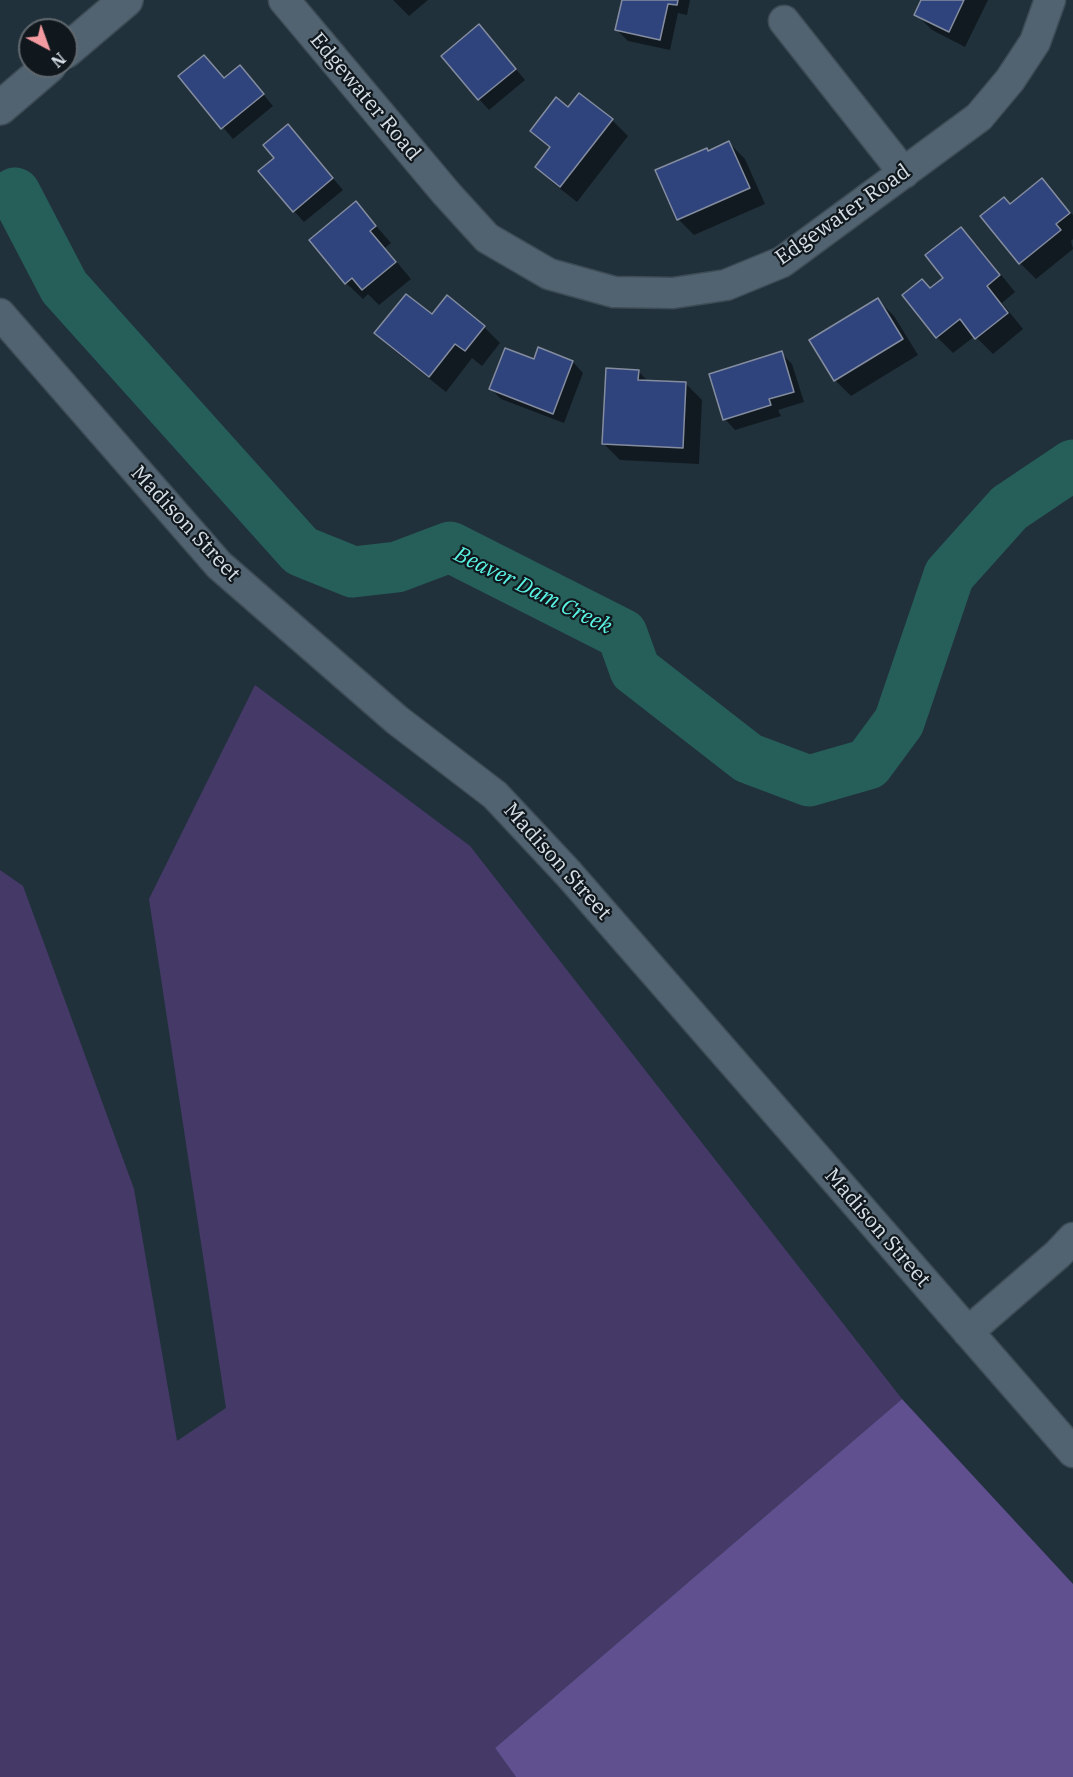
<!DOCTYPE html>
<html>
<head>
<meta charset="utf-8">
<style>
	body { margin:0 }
	#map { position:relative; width:1073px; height:1777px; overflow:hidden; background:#21313c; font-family:"IBM Plex Serif",serif }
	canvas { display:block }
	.north { position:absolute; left:18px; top:18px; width:60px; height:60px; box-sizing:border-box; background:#11181d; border:2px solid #60686e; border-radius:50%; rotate:139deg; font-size:16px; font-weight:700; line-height:24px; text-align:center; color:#d6e0e7 }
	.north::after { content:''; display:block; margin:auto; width:21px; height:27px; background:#f49aa1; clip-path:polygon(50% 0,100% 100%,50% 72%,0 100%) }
</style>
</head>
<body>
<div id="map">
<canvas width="1073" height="1777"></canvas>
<div class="north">N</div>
</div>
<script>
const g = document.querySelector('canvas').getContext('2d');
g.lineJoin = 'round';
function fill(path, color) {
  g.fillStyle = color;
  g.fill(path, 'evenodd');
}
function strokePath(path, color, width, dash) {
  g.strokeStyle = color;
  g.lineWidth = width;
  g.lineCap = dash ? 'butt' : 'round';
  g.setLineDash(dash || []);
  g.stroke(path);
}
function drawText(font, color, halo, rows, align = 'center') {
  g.font = font + ' "IBM Plex Serif",serif';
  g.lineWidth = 4.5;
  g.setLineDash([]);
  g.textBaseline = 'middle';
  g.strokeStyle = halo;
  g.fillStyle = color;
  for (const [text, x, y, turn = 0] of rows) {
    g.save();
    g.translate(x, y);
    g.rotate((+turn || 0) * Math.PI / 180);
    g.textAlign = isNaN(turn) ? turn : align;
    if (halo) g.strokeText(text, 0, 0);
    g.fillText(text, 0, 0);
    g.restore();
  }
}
fill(new Path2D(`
	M255,685L470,846L902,1399L495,1748L516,1777H0V870L23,886L134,1189L177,1441L226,1408L149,899Z`), '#453a67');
fill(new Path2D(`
	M902,1399L1073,1584V1777H516L495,1748Z`), '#60508f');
fill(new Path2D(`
	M393,0H428L409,16Z
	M623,0H690L687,15L678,13L670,50L628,41L617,30Z
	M921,0H988L965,47L932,30L916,14Z
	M489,37L525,80L489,110L479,99Z
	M180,77L225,80L250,78L273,106L233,139Z
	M569,109L612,120L628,136L577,202L553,183L537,167L551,149L532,131Z
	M298,137L343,190L304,222L294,211Z
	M729,143L745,159L765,204L694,235L678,219L707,149L709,152Z
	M1042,180L1073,215V239L1071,241L1073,249L1036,279L1020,263L982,217L1011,205Z
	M356,203L391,243L385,248L411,279L379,305L368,294L363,299L346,283Z
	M961,229L977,245L1015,292L1002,303L1023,329L993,354L975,336L953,353L937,337L930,289L945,278Z
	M447,297L484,327L500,343L482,366L472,358L446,392L392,349L376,333L432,316Z
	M878,300L894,316L918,355L851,396L835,380L811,341Z
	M539,349L573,362L583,373L564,423L501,399L490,388L535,361Z
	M781,353L792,364L804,402L778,410L781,416L735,430L725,419Z
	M638,371L649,382L686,384L702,400L699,464L620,460L604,444Z`), '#0007');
strokePath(new Path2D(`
	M15,193L64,287L301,551L353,572L397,567L450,547L622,634L635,670L748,758L809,781L868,764L899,722L949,575L1009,508L1073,465`), '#265f59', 51);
const building = new Path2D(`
	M622,0H678L677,5L668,4L660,40L615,30Z
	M921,0H964L949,32L914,15Z
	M479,24L516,69L478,100L441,56Z
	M204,55L224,78L240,65L264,94L221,129L178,76Z
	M579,93L613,119L560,187L535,167L550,147L530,131L556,97L568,107Z
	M288,124L333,178L293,212L258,171L274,158L263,145Z
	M729,141L750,188L677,220L655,170L707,148L708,151Z
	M1042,178L1070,213L1056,224L1061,230L1019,264L980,216L1004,197L1010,204Z
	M356,201L376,226L370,231L396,262L362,290L352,278L345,284L309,240Z
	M961,227L1000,275L987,286L1008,313L975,339L960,319L936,338L902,295L922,279L930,288L943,278L925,255Z
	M406,294L432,314L447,295L485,326L465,351L455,344L429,377L374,333Z
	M878,298L903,339L834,381L809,340Z
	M538,347L573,361L553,414L489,389L505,348L534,359Z
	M782,351L794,392L769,399L771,405L723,420L709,374Z
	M606,368L639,370L638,380L686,382L683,448L602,444Z`);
fill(building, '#2f447d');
strokePath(building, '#848c9f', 1.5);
const minor = new Path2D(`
	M284,0L446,193L487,238L549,274L614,292L673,293L726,285L782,262L979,117L1010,80L1035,42L1050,0
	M784,21L904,173
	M0,314L219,565L397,720L495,795L568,873L1073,1452
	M968,1332L1058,1254L1073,1238`);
const tertiary = new Path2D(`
	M66,51L126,0
	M0,108L49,66`);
strokePath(minor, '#3e4c56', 33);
strokePath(tertiary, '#3e4c56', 36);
strokePath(minor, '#516370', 30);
strokePath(tertiary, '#516370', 33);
drawText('21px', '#d6e0e7', '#11181d', [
	["Edgewater Road",365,97,50],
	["Edgewater Road",843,215,-35],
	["Madison Street",185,524,47],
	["Madison Street",557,862,48],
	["Madison Street",877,1228,49]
]);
drawText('italic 22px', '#5af4e4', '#11181d', [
	["Beaver Dam Creek",533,591,26]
]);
</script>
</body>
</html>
